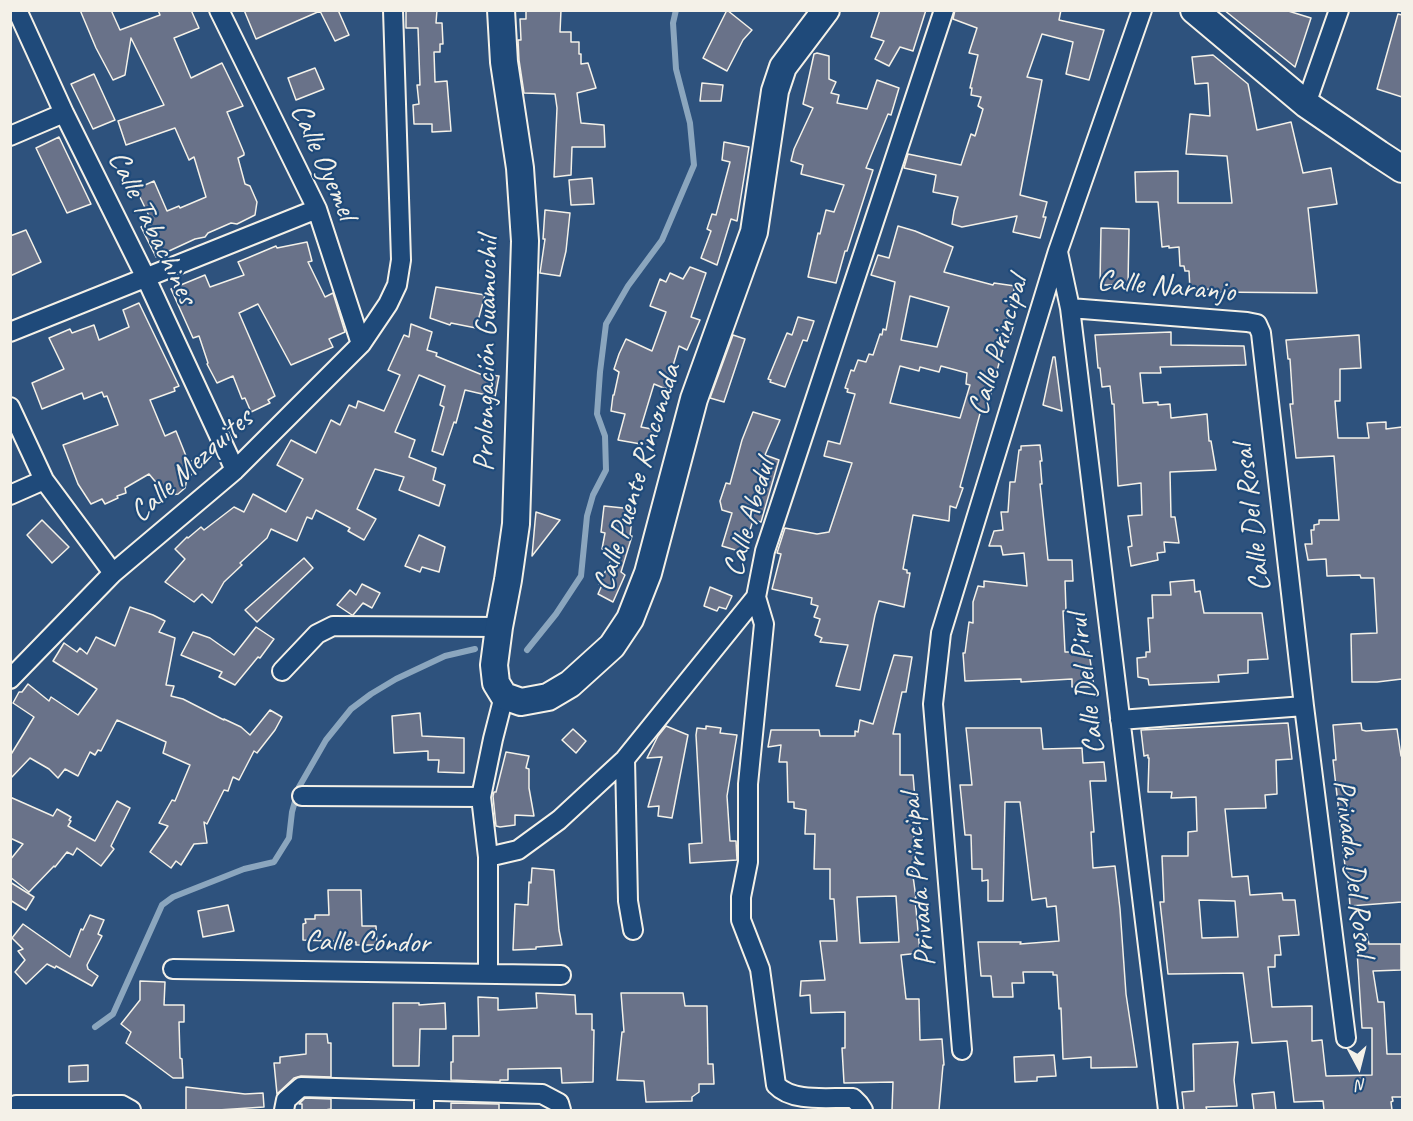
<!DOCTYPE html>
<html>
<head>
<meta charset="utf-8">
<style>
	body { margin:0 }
	#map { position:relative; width:1413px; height:1121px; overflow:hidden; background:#2e527d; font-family:Caveat,sans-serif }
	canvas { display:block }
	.frame { position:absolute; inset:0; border:12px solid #f4f1e8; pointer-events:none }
	.north { position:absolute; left:1329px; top:1037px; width:60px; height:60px; -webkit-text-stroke:4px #1f4a7a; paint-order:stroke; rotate:173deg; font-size:16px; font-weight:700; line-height:24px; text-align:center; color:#f4f1e8 }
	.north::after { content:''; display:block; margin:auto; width:21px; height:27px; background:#f4f1e8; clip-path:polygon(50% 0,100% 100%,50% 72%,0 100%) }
</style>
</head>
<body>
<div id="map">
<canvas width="1413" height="1121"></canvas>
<div class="frame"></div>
<div class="north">N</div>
</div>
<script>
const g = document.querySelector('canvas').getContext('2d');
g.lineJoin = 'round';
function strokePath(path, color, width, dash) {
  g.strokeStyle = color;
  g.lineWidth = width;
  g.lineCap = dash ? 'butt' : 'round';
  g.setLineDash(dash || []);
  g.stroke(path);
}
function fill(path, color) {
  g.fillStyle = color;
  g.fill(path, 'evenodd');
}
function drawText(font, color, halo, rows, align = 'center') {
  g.font = font + ' Caveat,sans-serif';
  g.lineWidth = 4.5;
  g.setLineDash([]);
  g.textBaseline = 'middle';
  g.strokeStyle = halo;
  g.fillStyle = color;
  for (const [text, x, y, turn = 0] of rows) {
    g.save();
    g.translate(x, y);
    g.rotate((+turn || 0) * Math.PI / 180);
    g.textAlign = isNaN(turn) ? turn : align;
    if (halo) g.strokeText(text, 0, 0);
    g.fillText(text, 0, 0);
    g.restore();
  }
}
strokePath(new Path2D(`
	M527,650L556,614L581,576L587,516L593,495L606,470L605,436L597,414L600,372L606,324L628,286L662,240L694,165L690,123L676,69L673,23L676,10
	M95,1027L113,1014L162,905L173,897L244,869L274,862L289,838L292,812L299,787L326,740L351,709L371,694L396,679L445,656L475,649`), '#8ba6be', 6);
const building = new Path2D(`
	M80,10H111L120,30L160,15L158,10H191L199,28L174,38L191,78L222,63L243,106L227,112L244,153V155L238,158L245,184L250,186L257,202L255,215L237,224L231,223L208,233L205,237L195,239L156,257L141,227L152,222L136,189L154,181L167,211L179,206L180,208L206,197L194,157L189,160L175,128L126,145L118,121L164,105L131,38L125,75L113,80L96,48Z
	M244,10H338L349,35L335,41L320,11L256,39Z
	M406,10H437L436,23H442L443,44H440V52H434L435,82L447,81L451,131L432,132V124H414L413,105L419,104L417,85H420L418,28H406Z
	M526,10H561L560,32H571V42H579V54H581V64L588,63L596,88L577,93L581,123L604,125L605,147H572L571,175L554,177L557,108L555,94L524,93L519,60L518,40H521L520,19H526Z
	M727,10L752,30L743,40L727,71L703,58Z
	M880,10H926L913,51L900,47L889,66L875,59L884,41L871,37Z
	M955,10H1061L1059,20L1104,30L1089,80L1066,74L1073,42L1042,34L1027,77L1042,80L1020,195L1047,202L1043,217H1046L1040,238L1013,232L1017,216L962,227L952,224L954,211L958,197L933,192L936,175L904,168L908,154L961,165L971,134L975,136L983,109L978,106L981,97L971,95L972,88H970L978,55L969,53L977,28L953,19Z
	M1224,10H1285L1311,18L1295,67Z
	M1398,14L1402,15V97L1377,89Z
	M817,53L829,56V79L836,82L831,93L839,95L837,103L867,109L877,80L899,88L891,115L888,114L866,168L873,170L847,251H845L836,283L808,277L818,233L820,234L826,210L834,212L844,185L801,174L803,165L791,161L794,149L813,108L803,104L814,54Z
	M1213,55L1248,84L1257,130L1291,122L1303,173L1331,168L1337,204L1308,208L1317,293L1212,292V289L1190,290L1189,271H1185L1184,266H1180L1179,247L1169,248V246L1162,247L1158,202H1136L1135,172L1178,171V203H1232L1227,156L1186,154L1190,114L1210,116L1208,83L1195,84L1192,57Z
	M315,68L324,89L296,100L288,78Z
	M94,74L115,120L93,129L71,84Z
	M702,83L723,85L721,101H700Z
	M59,137L91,204L67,213L36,148Z
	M724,142L749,147L737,221L731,219L717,265L701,258L711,231L707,229L712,214L716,215L730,162L722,160Z
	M592,178L594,204L571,205L569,180Z
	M545,210L570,213L566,251L560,276L540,273L545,239H543Z
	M898,226L915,231L953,247L944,272L993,285L994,283L1015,286L1007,318L1010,319L1009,322L1014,324L1008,342L1005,341L986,412L981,410L960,487L963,488L956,508L950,506L949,521L913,515L903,569L907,570V573H910L904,607L879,601L875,615L860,690L836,686L848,645L820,642L822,638L815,635L820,619L814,617L818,606L811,604L812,598L772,589L781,554L777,553L785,528L817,534L829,532L852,463L824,456L828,441L840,444L855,394L847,392L848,389L845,388L851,370L854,371L858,360L866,362L869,354L873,355L880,334L882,335L883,329L886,330L895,282L871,275L878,255L889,258ZM910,296L949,307L937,347L901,340ZM900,366L919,371L920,367L939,372L941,366L967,373L966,384L970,385L960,418L890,403Z
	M1101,228L1129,229L1128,285H1100Z
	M26,230L41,262L10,276V236Z
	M307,242L312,261L308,262L325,297L333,293L345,332L329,339L333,347L291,365L258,304L239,313L275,396L268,400L270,403L251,412L245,398L242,399L233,376L217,383L207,364L208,363L199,336L193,338L171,289L205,275L210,287L244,275L238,262L276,246L277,248Z
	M690,267L706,273L691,317L700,320L687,350L679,346L666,389L654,384L641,427L657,430L652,446L618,440L625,414L611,411L613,395H614L619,372L614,369L619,354L626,339L652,351L666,312L650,306L660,279L666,282L670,273L683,279Z
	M436,287L485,295L476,328L451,323L450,325L430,318Z
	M139,303L179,386L174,388L175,391L150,400L165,436L176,431L188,461H205L187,479L185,488L178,494L170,495L164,492L149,474L125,488L126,493L117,496L118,498L105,504L102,499L91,504L78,484L63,445L118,425L107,396L104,397L102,392L84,399L82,393L42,409L32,383L64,369L49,338L70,329L72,333L94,325L99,340L129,327L123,310Z
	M798,317L814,321L807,341L803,340L785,387L770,382L771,380L768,379L787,333L792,335Z
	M411,324L432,332L427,350L437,353L436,356L480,374L499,376L495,397L465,390L456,423L454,422L443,455L432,451L444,407L440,405L445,386L419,375L395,432L415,440L409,457L436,468L433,480L445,485L439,506L399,490L404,477L375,469L357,509L376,519L364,540L348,531L350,528L316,510L312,519L307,517L297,541L271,529L267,538L240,563L242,565L224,582L212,603L202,594L194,602L165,582L185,559L175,549L187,537L188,538L201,527L204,530L234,507L244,512L253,494L286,512L303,479L277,465L291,440L316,453L331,420L340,425L349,405L356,408L358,401L384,411L400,375L388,370L404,335L409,337Z
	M1171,332V345L1244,346L1246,365L1160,367L1161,373H1140L1143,403L1158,402V405L1170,404L1171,418L1207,414L1209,441H1211L1216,470L1170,472L1171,517H1175L1179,543L1164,542L1165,552L1157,553L1158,560L1131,566L1128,547L1132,546L1128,516L1142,515L1141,483L1118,486L1114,404H1112L1110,386L1102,387L1100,368H1098L1095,335Z
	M733,335L745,339L724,402L710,398Z
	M1359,335L1361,368L1340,369V401H1335L1338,438H1369L1367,423L1386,422V429L1402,427V679L1377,682H1352L1351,634L1377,633L1374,578H1361L1360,575L1327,576L1326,559L1308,560L1305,544H1312L1311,530H1314V525L1319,524V520H1339L1334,456L1296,458L1290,404H1293L1290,359H1288L1286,340Z
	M1053,357H1055L1062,411L1043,405Z
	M753,412L780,420L765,455L779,460L761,522L753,520L748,537L746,536L742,552L722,546L732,513L722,510L720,501L726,483L730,484L742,440Z
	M1040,445L1042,461H1040L1042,484H1040L1048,560H1072L1073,581H1065L1066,611H1063L1065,652H1089L1094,687H1072V679L1021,682V679L965,681L963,653H965L969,622L973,623V602L978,586L984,587V581L1027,586L1024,553L1003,555L1001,546H989L994,531L1003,530L1001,512H1008L1010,482H1015L1019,450H1021V446Z
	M604,506L633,509L630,536H632L621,572L625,575L613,602L598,594L602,585L599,584L615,552L602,549L605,533L601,532Z
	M536,512L560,520L532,556L535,522Z
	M42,520L69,547L52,563L27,535Z
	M419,535L445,547L439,572L422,567L420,572L405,566Z
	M304,558L313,568L257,622L245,610Z
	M1194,580L1195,592L1200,591L1204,613H1262L1268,659L1248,660V673L1218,675L1219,682L1149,685L1148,679L1138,677L1137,658L1146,657V652H1150L1148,618H1153L1152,595H1171L1170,582Z
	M362,584L380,593L372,608L363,603L353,615H352L337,605L350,590L356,595Z
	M710,587L732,596L726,609L719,607L717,611L704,606Z
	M130,607L153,615L165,621L159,632L175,638L166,685L174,686L171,696L183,699L224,720V719L241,727L250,735L270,710L282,717L275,730L257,753L254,751L239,780L233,777L228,791L224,790L207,824L204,822L207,843L194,844L181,865L176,861L171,868L150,852L168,826L159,823L172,800L175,801L190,765L163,753L166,742L117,720L101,751L98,750L95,755L90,752L78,776L65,769L58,778L49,769L30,758L10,779V756L34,717L13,703L19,692H22L28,684L49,701L51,697L78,715L97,689L53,661L64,643L77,652L80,648L87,654L96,637L115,646Z
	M256,627L274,639L260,658L258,657L235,685L219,677L222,672L181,655L193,632L210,638L234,655Z
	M894,655L912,657L906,692H902L893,734H900V775H913L918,835H914L917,868L912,869L916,898H915L920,953L901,955L906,999H919L920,1040L942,1039L944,1065H943L939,1110H892L893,1082L844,1083L842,1048H845V1012L811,1013L810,995L800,996L801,981L825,980L820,941H837L834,899H830V869H814L815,834H805L806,810L794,808V802H788L787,762H779L781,745L768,747L771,730H819L820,736H855V731L858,732L860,720L873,724ZM896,896L899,942L860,943L857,897Z
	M420,713L422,736L464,738V773L438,772L439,760H428V751L394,753L392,716Z
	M1288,723L1292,759L1276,760L1277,794L1265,795L1266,808L1225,809L1232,877L1248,876L1250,895L1282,893L1283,900H1295L1299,935L1279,936L1281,955H1275V967H1268L1272,1007L1312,1006V1041L1322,1040L1326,1076L1372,1075V1028H1362L1356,936L1367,934L1369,944H1401V970L1373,971L1378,1002H1384L1387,1054H1402V1097H1392L1393,1101L1391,1102L1392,1110H1324L1323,1101L1294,1102L1287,1041L1252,1043L1243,973L1168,974L1160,902H1164L1162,856H1188V832L1197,831L1196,797L1171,798L1172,792H1148L1149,758H1148V755L1144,756L1141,730ZM1199,900L1235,901L1238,937L1202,938Z
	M1361,723L1362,730L1366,731L1397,729L1401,756H1402V902L1350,906L1347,866H1345L1333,760H1336L1333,725Z
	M666,726L688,735L672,818L658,816L659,806L648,807L662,757L647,758L658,736Z
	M706,726L721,728L720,733L737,735L727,796L730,841H736L737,860L690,863L689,844L702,843L696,735L697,728L706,729Z
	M966,728H1041L1043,749L1082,748L1083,763L1104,762L1106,781H1090L1094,832H1091L1093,868L1115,866L1120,909L1126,994L1137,1067L1091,1068V1057L1063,1059L1061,1008L1059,1009L1057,975H1053V972H1023L1024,983H1012L1013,997H993L991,976H981L978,942H1021L1020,944L1059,941L1056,906L1047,907L1046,898L1032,900L1020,802H1005L1003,901H988V880L982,881V869H972L971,835H965L960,785H972Z
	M573,729L586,741L576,753L562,740Z
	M506,752L529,756L526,768L529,769V788L534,816L515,815V825L500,827L496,826L493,796L494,792H496Z
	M10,797L53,816L57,809L71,817L69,820L71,821L68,826L95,841L117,801L130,808L111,846L114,849L101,866L77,848L73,855L67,852L55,867L54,866L29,892L10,877V860L23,844L10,838Z
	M532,868L554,870L559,930L562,945L536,947V949L513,950L515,904L528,905L529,882L531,883Z
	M10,882L34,897L26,910L10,900Z
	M328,890H361L362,926H376L377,945H356V942L303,940V924L306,923L305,919H315V915H329Z
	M228,905L234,931L203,937L198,911Z
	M90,915L104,920L98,934L102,936L87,965L88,969L98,976L92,986L56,966L55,968L47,964L26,984L15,972L25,960L18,951L23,949L12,938L23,924L70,957L81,929L83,930Z
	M140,981L165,982L164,1005H184V1022H179L180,1058L182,1059L183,1078H173L126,1043L131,1032L121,1024L140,1000Z
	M536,993L575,995L576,1014H592V1030H594L593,1082L562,1083L561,1068L508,1069V1080H500V1082L451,1080V1062H453V1036H479L478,997L498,998V1010L537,1008Z
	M621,993H683L685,1006H707L708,1064H713L714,1084H699V1092L692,1097V1101L646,1102L644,1081L617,1080L622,1032H624Z
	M393,1003H419V1005L445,1003L446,1029H420L419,1066H393Z
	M306,1034H327L328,1043H331V1077L301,1076L294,1078L277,1094L274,1063H280V1057L306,1054Z
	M1238,1042L1234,1080L1237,1106L1206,1107L1207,1110H1184L1182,1092L1194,1091L1193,1044Z
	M1054,1055L1056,1076L1037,1077V1081L1015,1082L1014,1057Z
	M88,1065V1081L69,1082V1066Z
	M186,1087L245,1094L263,1093L264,1107L218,1110H186Z
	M1274,1092L1276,1110H1254L1252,1094Z
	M305,1098L331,1099V1109L325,1110H302V1104H299Z
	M451,1103L499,1104V1110H451Z`);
fill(building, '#697289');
strokePath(building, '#f4f1e8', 1.5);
const street = new Path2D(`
	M17,10L64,113L146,278L235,470
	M219,10L317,209L361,344
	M1306,104L1339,10
	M10,136L64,113
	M1058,252L1070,308L1168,1110
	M1070,308L1247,322L1257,324L1261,333L1304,706L1346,1038
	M10,332L317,209
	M10,407L44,480L113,573
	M10,495L44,480
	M282,671L317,634L333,626L499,627
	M10,679L113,573L235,470L361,344L388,304L397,285L401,260L393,10
	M1120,720L1304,706
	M625,759L628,901L633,930
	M302,796L481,797
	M488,857L518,850L559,820L625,759L756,597
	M173,969L561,975
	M488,974V857L481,797L493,739L504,696
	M962,1050L933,704L941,633L1058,251L1142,10
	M10,1108L16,1105H122L131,1110
	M284,1110L286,1100L301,1087L542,1094L559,1103L561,1110
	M424,1110V1091
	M863,1110L859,1104L853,1098C829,1097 793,1103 776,1085L760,969L741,920V897L748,862V784L764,624L756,597L765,551L944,10`);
const secondary = new Path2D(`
	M501,10L504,62L520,168L525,241L516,524L508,580L499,627L494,665L496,683L504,696L521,702L548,697L570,684L612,646L630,619L648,573L694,399L754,232L775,91L783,67L826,10
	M1194,10L1306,104L1379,154L1402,169`);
strokePath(street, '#f4f1e8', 22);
strokePath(secondary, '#f4f1e8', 30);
strokePath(street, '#1f4a7a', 18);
strokePath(secondary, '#1f4a7a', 26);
drawText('30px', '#f4f1e8', '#1f4a7a', [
	["Calle Oyemel",323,162,66],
	["Calle Tabachines",152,228,64],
	["Calle Naranjo",1166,287,5],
	["Calle Principal",999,346,-73],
	["Prolongación Guamuchil",487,354,-89],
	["Calle Mezquites",192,466,-42],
	["Calle Puente Rinconada",638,478,-73],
	["Calle Abedul",750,518,-74],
	["Calle Del Rosal",1253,518,-97],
	["Calle Del Pirul",1087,684,-97],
	["Privada Del Rosal",1353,868,83],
	["Privada Principal",919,880,-95],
	["Calle Cóndor",367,943,1]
]);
</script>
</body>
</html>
